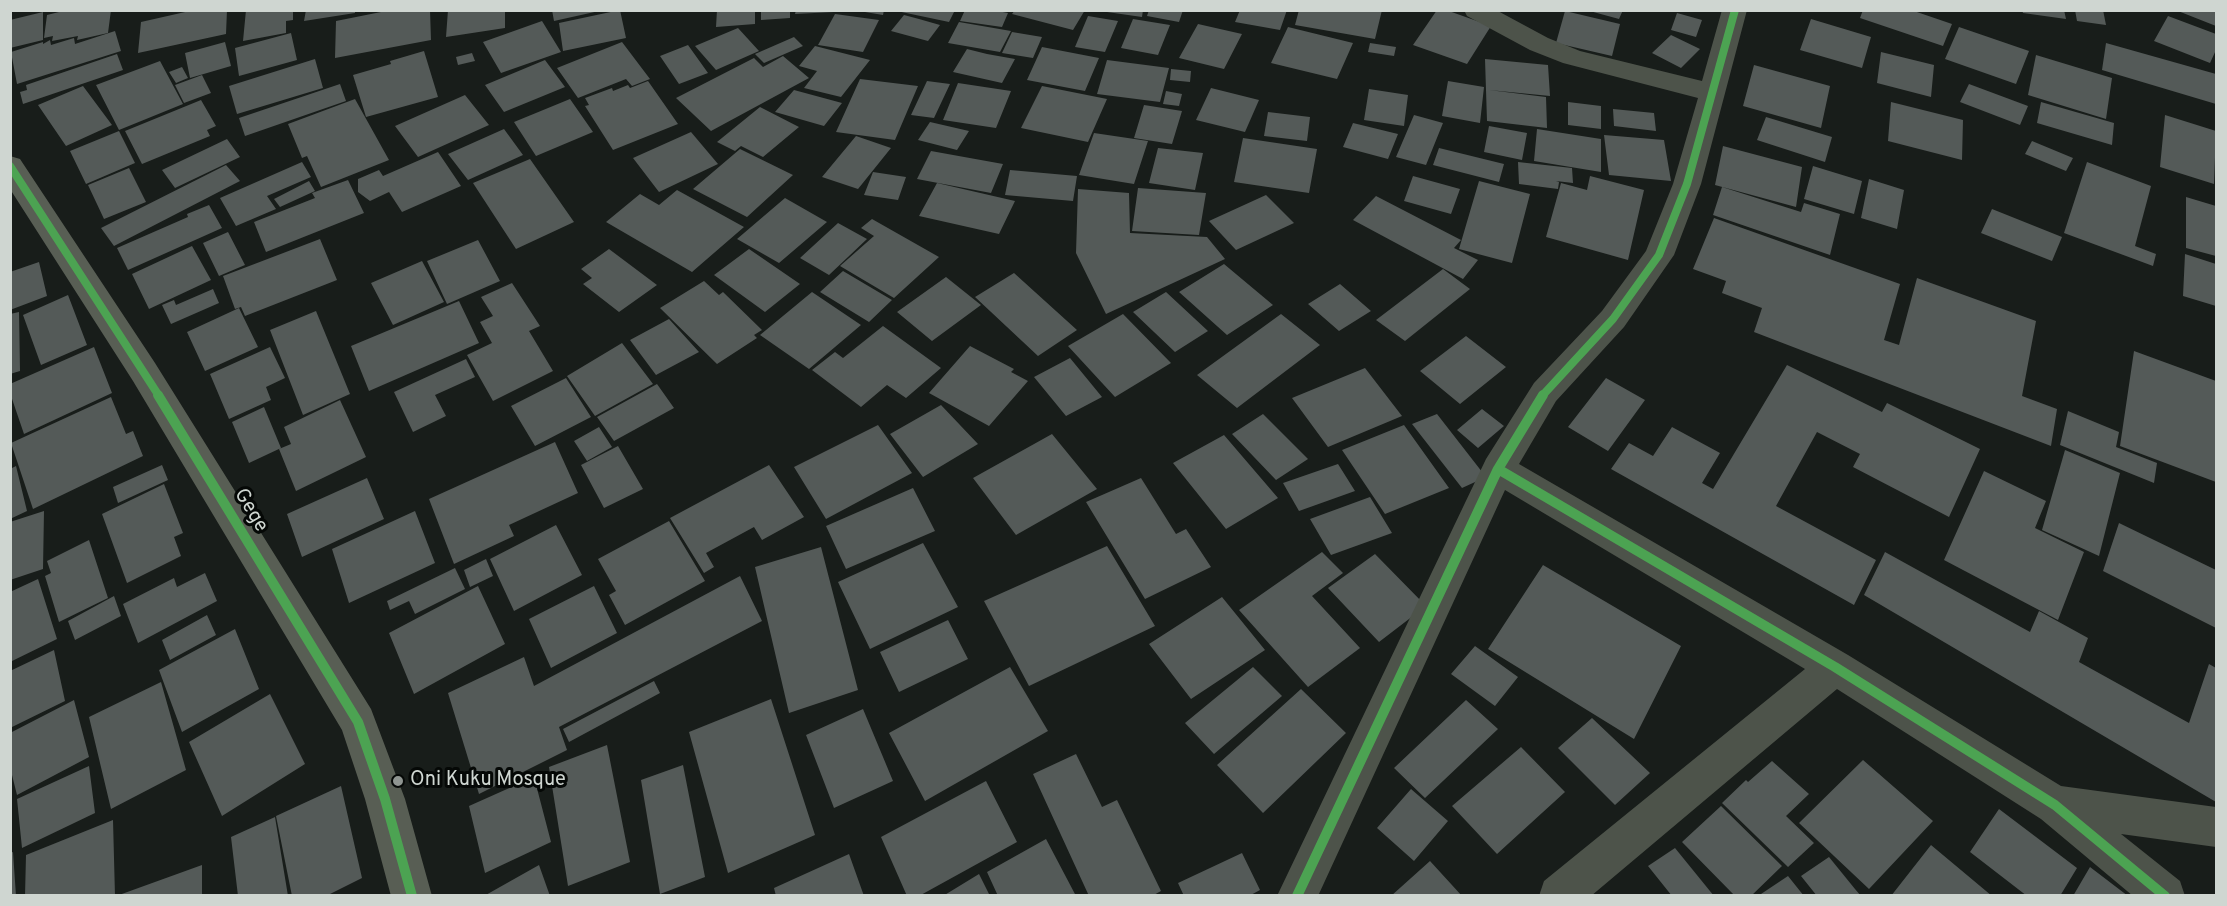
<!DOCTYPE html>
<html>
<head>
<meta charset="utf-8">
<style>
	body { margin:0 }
	#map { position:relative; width:2227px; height:906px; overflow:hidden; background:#181d1a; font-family:Overpass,sans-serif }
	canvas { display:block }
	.frame { position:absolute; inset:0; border:12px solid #cfd6d1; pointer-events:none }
</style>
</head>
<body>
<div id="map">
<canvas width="2227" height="906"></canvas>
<div class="frame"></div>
</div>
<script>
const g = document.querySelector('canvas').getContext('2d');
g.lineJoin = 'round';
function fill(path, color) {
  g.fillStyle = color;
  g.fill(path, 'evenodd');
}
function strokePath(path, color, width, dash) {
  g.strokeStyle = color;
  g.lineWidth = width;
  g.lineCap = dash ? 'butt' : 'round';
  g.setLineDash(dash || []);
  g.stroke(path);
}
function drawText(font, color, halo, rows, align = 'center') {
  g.font = font + ' Overpass,sans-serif';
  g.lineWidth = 6;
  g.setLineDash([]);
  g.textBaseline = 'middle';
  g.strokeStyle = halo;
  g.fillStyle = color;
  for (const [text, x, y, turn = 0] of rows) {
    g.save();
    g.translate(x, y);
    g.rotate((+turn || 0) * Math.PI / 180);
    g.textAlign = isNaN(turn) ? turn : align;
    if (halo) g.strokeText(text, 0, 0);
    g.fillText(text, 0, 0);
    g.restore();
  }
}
fill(new Path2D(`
	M67,10H111L108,33L77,40L78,36L52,41L53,36L44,38L47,15Z
	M194,10H227L226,34L138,53L141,22Z
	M246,10H293V20L286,21V33L243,41Z
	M306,10H355V13L304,21Z
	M391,10H430L431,40L335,58L336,21Z
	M448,10H505V28L446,37Z
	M552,10H598L599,11L554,21Z
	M620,10L626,38L563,51L559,23Z
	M717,10H755V24L716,27Z
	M761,10H790V18L761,20Z
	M796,10H834V12L795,14Z
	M853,10H884L883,15Z
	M892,10H955L949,22Z
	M965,10H992L1008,13L1002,27L960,21Z
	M1015,10H1085L1073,30L1012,14Z
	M1093,10H1143L1142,17Z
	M1149,10H1183L1179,22L1147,16Z
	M1240,10H1287L1280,30L1235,22Z
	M1299,10H1382L1375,39L1295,25Z
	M1437,10H1446L1491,26L1467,64L1413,45Z
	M1586,10H1623L1619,19Z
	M1863,10H1911L1952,24L1943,46L1860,18Z
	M2022,10H2064L2066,19L2023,13Z
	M2075,10H2103L2106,25L2077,21Z
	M2216,10V26L2178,11V10Z
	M1565,11L1620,24L1612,56L1556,43Z
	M43,12V40L10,48V20Z
	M1677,13L1702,20L1696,37L1671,30Z
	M835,14L879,20L863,52L818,45Z
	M904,15L919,19L940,25L928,41L891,31Z
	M1088,16L1118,21L1105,52L1075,47Z
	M2168,16L2216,34V50L2210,63L2154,41Z
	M1133,19L1170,25L1158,55L1121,48Z
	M1811,19L1871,37L1862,68L1800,50Z
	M542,21L561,52L501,73L483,42Z
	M959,22L1011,31L1000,52L948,43Z
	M1198,24L1242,34L1224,69L1179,58Z
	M1288,27L1353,43L1337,79L1271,63Z
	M1959,27L2029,51L2016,84L1945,59Z
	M738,28L759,51L716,70L695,46Z
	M115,31L121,51L17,84L11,52L43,42V44L50,40L51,45L74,38L75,44Z
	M1012,32L1042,37L1033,58L1002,53Z
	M291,33L297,60L239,76L235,48Z
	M1671,35L1700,49L1681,68L1652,53Z
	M794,37L803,46L764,63L755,54Z
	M225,42L231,66L190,78L185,53Z
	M622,42L650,79L632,86L626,79L578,98L557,68Z
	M1370,43L1396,47L1394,56L1368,52Z
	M2106,43L2216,74V104L2102,70Z
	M688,45L708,73L679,84L660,56Z
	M815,46L870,60L841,97L804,88L817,71L799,66Z
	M1042,47L1099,58L1085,91L1027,80Z
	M967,49L987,54L1015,59L1002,83L953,72Z
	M424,51L438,97L366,117L353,75L391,64L390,61Z
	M1881,52L1934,65L1931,97L1877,83Z
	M472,53L475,61L458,65L456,57Z
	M117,54L123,70L23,104L20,92L27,90L26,85Z
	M2036,55L2112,78L2106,119L2028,95Z
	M783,56L809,78L711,131L676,98L754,58L763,67Z
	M315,59L323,88L237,114L229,86Z
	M1485,59L1548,65L1550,96L1489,90L1546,97L1547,128L1487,121Z
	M545,60L565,87L504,112L485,85Z
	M1107,60L1169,68L1160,102L1097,94Z
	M160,61L183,104L119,130L96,85Z
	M1754,65L1830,86L1821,128L1743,106Z
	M182,67L188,78L176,83L169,72Z
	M1171,69L1191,71L1190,82L1170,80Z
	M202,75L211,93L184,103L175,85Z
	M860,79L918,86L895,140L836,132Z
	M648,81L678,124L613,150L585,106L589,105L585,98L612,88L613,91L628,85L630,88Z
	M927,81L950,84L934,118L911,115Z
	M1448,81L1484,87L1480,123L1442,116Z
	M958,83L1011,91L996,128L943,120Z
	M340,84L346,101L245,136L239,118Z
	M1969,84L2028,106L2020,125L1960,102Z
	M83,86L112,125L66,146L38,105Z
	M1042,86L1107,99L1088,142L1021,128Z
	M1211,88L1259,100L1245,132L1196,120Z
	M1369,89L1408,95L1404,126L1364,120Z
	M794,90L842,103L824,126L775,112Z
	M1166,91L1182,94L1179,106L1163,104Z
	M465,95L489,125L418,157L395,126Z
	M355,99L389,160L321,187L307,156L302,158L288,124Z
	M570,99L593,132L536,156L514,122Z
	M201,100L216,126L207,130L210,136L142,164L125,131Z
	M1568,102L1601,106V129L1568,125Z
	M1891,102L1963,120L1962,160L1888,141Z
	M2041,102L2114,123L2112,145L2037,123Z
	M1144,105L1182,111L1172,144L1134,138Z
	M760,107L799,127L763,157L741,146L735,151L717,142Z
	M1613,109L1654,113L1656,131L1614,126Z
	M1268,112L1310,117L1307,141L1264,136Z
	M1414,115L1443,123L1426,165L1396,157Z
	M2165,115L2216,131L2214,184L2160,167Z
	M1766,117L1832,137L1825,162L1757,140Z
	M930,122L969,131L957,150L918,140Z
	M1353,123L1398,134L1388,159L1343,147Z
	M1489,126L1527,133L1522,160L1484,152Z
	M504,129L523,155L468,180L448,154Z
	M1537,129L1601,139V172L1534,161Z
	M119,131L135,163L86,184L70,151Z
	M691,132L718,164L659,192L633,158Z
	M1094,133L1148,141L1134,184L1079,175Z
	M1604,135L1664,140L1671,181L1609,175Z
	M856,136L891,148L858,189L822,177Z
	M1243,138L1317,149L1309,193L1234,182Z
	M227,139L240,157L175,188L162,170Z
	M2032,141L2073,158L2066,171L2025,154Z
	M1723,146L1802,167L1796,207L1715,185Z
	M1158,148L1203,153L1195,190L1149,183Z
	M1439,148L1504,164L1499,182L1433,165Z
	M740,149L793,175L747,217L693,189Z
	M931,151L1003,164L991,193L917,179Z
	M438,152L461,186L402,212L389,192L370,201L358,192V179L379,170L383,176Z
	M530,159L574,222L516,249L473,183Z
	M302,162L311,177L267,196L276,209L236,226L220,198Z
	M1518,162L1572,168L1573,183L1556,181L1559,182L1558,189L1519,184Z
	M2087,162L2151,186L2135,246L2156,254L2153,266L2064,233Z
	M226,165L240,181L114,246L101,228Z
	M1813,166L1862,181L1854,214L1804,199Z
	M129,168L146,202L104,219L88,185Z
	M1010,170L1077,176L1073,201L1005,195Z
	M873,172L906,177L898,200L864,195Z
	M1413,176L1460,189L1451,214L1404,201Z
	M1590,176L1644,190L1628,260L1546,237L1561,183L1587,190Z
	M1869,179L1904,190L1897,229L1861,218Z
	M348,180L364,213L266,252L254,222L315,198L312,193Z
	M309,181L315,191L280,207L274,199Z
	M1479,181L1530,194L1512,263L1459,249Z
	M937,183L1015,201L999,234L919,216Z
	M1722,187L1801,212L1804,203L1840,214L1830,255L1713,215Z
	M1138,188L1206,193L1199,235L1132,231Z
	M1078,189L1129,193L1130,233L1207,237L1225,259L1106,314L1076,253Z
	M677,190L744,227L692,272L606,222L640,194L659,205Z
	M1266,195L1294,223L1236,250L1209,221Z
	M1376,196L1461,240L1454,248L1478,260L1463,279L1353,220Z
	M2186,197L2216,206V256L2186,248Z
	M785,198L827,222L779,263L737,239Z
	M209,205L222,228L128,270L117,248L188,217L187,214Z
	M1992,209L2062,237L2052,261L1981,233Z
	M1714,218L1900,284L1884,340L1899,345L1917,278L2036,321L2022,396L2057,409L2051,446L1754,332L1762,308L1722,293L1726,281L1693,269Z
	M872,219L939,257L894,298L840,266L874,236L861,228Z
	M838,223L867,239L829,275L800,258Z
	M228,232L245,265L219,276L203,243Z
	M320,239L337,280L245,316L241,307L235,309L223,276Z
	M478,240L500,281L447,304L427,261Z
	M192,246L211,280L149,309L132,274Z
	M609,249L657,285L619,312L583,284L592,278L581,269Z
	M749,249L800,284L765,312L714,275Z
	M2185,254L2216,264V306L2183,296Z
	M422,261L444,302L393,325L371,283Z
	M39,262L47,296L10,310V272Z
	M1224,264L1273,305L1227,335L1179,292Z
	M1443,269L1470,289L1405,341L1376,320Z
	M843,271L892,300L869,322L820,292Z
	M1014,273L1077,330L1038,356L975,297Z
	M946,277L981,305L932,341L897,312Z
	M704,281L719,295L723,292L762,330L754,335L757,338L717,364L660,308Z
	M512,283L540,326L529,331L553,371L493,401L467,355L492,343L480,322L493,316L481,297Z
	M1340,284L1371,311L1339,331L1308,304Z
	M213,289L219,303L171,324L162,305L174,300L176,305Z
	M812,292L861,325L809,369L760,335Z
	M1166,292L1208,331L1175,352L1133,312Z
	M68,295L87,345L41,365L23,315Z
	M459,301L479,343L369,391L351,346Z
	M239,308L258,347L205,371L187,332Z
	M316,311L350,394L303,415L270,330Z
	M19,312L20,371L10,374V314Z
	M1123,314L1171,363L1115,397L1068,346Z
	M1281,314L1320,345L1237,408L1197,375Z
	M669,319L699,352L656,375L630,340Z
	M883,326L941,368L906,398L887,385L861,407L812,370L835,352L843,358Z
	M1466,336L1506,367L1460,404L1420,371Z
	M622,343L653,384L595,416L567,376Z
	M970,346L1014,369L1011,372L1028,381L989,426L929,393Z
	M94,347L112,393L24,434L10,393V384Z
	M270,347L285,378L266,387L271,400L229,419L210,374Z
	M2134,351L2216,381V482L2120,446Z
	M1070,358L1102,397L1066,416L1034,377Z
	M466,359L475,377L435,395L446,416L413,432L394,392Z
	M1787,365L1882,412L1887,403L1980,449L1949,517L1853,467L1860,454L1817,432L1776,506L1876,560L1854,605L1611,469L1629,443L1653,456L1672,427L1720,453L1702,483L1713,489Z
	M1365,368L1402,416L1328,447L1292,398Z
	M566,378L591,417L535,446L511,406Z
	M1606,378L1645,400L1608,451L1568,427Z
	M657,384L674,408L614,441L597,417Z
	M111,397L126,434L133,431L143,456L33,509L11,443Z
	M340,400L366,457L296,491L279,449L291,444L284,427Z
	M941,405L978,444L923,477L890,434Z
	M264,407L281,448L249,463L232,422Z
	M1482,409L1504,426L1478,448L1457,430Z
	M2068,411L2119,432L2116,447L2157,463L2154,483L2060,445Z
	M1263,414L1308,459L1276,480L1232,434Z
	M1437,414L1486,477L1462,488L1412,424Z
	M878,425L912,473L826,519L794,467Z
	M1404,425L1449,488L1385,514L1342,450Z
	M599,427L612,447L587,461L574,441Z
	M1052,434L1097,489L1016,535L973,478Z
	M1224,435L1278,498L1226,529L1173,463Z
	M555,442L578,493L509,525L514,536L454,564L429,499Z
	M618,446L643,489L604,508L581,465Z
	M2065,450L2120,473L2099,556L2042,530Z
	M1338,464L1355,491L1299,511L1283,483Z
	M162,465L168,480L118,503L113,487Z
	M769,465L804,517L762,540L754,527L706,553L714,567L704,573L670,518Z
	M16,466L27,511L10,519V469Z
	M1984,471L2046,501L2035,528L2084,552L2058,620L1944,560Z
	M367,478L384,519L302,557L287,514Z
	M1141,478L1176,534L1186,529L1211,567L1145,599L1086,502Z
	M164,484L183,533L174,537L181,556L127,583L102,514Z
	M913,488L935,531L846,569L826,526Z
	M1370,497L1392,533L1331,555L1310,519Z
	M44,511L43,569L10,580V522Z
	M415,511L435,563L349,603L332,549Z
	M669,521L705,581L625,625L609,595L616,591L598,559Z
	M2119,523L2216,570V628L2103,571Z
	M556,525L582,575L514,611L490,559Z
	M89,540L108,598L59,622L45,576L51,573L47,561Z
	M923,543L958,607L870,649L838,582Z
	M1107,546L1155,626L1029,686L984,601Z
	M821,547L858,690L789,713L755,567Z
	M1322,552L1343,573L1312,596L1360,648L1308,687L1239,610Z
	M1885,552L2030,632L2039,611L2088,638L2079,662L2189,723L2209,664L2216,668V802L1864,595Z
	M1375,554L1426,606L1379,642L1328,588Z
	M486,559L493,576L470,587L464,570Z
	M1543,565L1681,646L1634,739L1488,649Z
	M455,568L465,589L415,614L409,601L390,610L387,601Z
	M205,573L217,601L138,643L123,604L174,578L177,587Z
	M740,576L762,621L559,727L567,750L479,794L448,693L524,657L534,686Z
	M38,579L57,639L10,662V592Z
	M478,586L505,644L414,694L389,633Z
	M594,586L617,633L551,668L529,619Z
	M114,596L121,616L75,640L68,621Z
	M1222,597L1265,650L1191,699L1149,644Z
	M207,615L216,635L170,660L162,640Z
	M948,620L968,659L899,692L880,652Z
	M235,629L259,689L182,732L159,670Z
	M1475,646L1518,677L1495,706L1451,674Z
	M54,650L65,701L10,728V671Z
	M1010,667L1048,731L925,801L889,733Z
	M1253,667L1282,696L1214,754L1185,723Z
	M654,681L660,693L569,742L563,729Z
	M161,682L186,770L111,809L89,717Z
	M1301,689L1346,733L1263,813L1217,765Z
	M270,694L305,764L222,816L189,742Z
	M771,699L815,835L728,873L689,732Z
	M74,700L89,757L17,795L10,767V733Z
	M1466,700L1498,729L1425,798L1394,768Z
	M863,709L893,781L834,808L806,735Z
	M1592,718L1650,773L1615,805L1558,748Z
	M607,745L630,862L568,886L549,767Z
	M1521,747L1565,792L1497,854L1452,806Z
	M1076,754L1102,807L1117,800L1161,891L1152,896H1089L1033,774Z
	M1863,760L1933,821L1869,889L1799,823Z
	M1772,761L1809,794L1786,816L1814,843L1788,867L1722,803L1746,780L1748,782Z
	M683,765L705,877L660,894L641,780Z
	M89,766L95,813L22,848L17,799Z
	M534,777L551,842L485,873L469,806Z
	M986,781L1017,842L919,896H907L881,837Z
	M341,786L362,878L326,896H292L276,816Z
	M1411,789L1448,821L1414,861L1377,828Z
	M1721,806L1782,866L1751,896H1735L1682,842Z
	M1999,809L2077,868L2060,896H2027L1970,852Z
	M275,817L288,896H238L231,837Z
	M113,820L115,896H25L26,855Z
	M1046,839L1076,896H998L987,872Z
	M1931,845L1992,896H1891Z
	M1675,848L1714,896H1672L1648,866Z
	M13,852L16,896H10V853Z
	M1242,853L1260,890L1249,896H1184L1178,883Z
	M849,854L864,896H776L774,888Z
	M1829,857L1855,889L1861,896H1817L1801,876Z
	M1430,861L1462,896H1391Z
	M202,865V896H119V895Z
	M539,865L550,896H484Z
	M2090,867L2128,896H2073Z
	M979,874L990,896H943Z
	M1788,876L1804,896H1758Z`), '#545a58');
fill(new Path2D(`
	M1464,10H1496L1548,38L1580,51L1702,81L1722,10H1747L1701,184L1674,255L1624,327L1556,401L1519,464L1848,655L2061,786L2216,807V847L2121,834L2180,881L2185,896H2133L2041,819L1837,689L1591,896H1539L1544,881L1805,669L1505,490L1318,896H1277L1486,459L1534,383L1602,311L1646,251L1673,184L1698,98L1563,63L1530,50L1467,16Z`), '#4d534a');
fill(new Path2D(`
	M10,156L20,159L155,363L371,709L405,799L432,896H391L365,799L342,730L133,381L10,189Z`), '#585e54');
strokePath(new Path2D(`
	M10,166L159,396
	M1542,396L1613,319L1659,255L1687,184L1735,10`), '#4ca352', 8);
strokePath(new Path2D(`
	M158,395L358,722L385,799L412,896
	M1498,469L1835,667L2055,805L2165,896
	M1297,896L1498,469L1543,395`), '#4ca352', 10);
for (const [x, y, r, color] of [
	[398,781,6,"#8f9591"]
]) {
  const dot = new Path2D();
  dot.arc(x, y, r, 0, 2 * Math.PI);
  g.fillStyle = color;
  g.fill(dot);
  strokePath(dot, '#050806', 2);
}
drawText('20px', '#cfd6d1', '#050806', [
	["Gege",250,511,59]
]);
drawText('20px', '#cfd6d1', '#050806', [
	["Oni Kuku Mosque",410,781]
], 'left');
</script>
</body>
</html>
